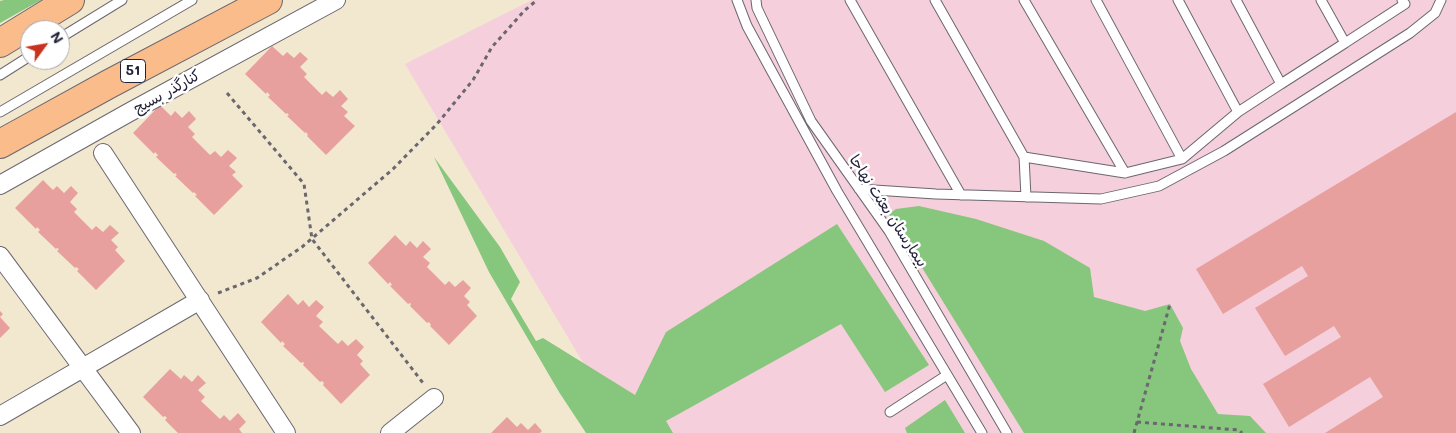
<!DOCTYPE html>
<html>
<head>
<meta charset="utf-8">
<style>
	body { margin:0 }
	#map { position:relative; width:1456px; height:433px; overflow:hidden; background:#f2e8d0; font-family:Mali,sans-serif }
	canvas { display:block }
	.north { position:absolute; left:20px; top:20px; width:50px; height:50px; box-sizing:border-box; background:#fff; border:1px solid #a7a7b1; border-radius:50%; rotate:58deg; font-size:14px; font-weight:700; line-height:20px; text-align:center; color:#22223b }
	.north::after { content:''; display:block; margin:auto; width:18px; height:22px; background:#c8321e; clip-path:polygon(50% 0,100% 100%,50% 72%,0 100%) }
</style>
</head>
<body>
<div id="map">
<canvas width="1456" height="433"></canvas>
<div class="north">N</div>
</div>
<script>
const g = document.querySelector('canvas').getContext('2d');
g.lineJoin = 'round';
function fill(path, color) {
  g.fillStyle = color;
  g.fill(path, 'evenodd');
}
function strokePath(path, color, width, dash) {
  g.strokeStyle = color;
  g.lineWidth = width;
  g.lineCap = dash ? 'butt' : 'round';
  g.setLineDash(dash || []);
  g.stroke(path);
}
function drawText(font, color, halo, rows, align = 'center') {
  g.font = font + ' Mali,"Playpen Sans Arabic",sans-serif';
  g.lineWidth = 5;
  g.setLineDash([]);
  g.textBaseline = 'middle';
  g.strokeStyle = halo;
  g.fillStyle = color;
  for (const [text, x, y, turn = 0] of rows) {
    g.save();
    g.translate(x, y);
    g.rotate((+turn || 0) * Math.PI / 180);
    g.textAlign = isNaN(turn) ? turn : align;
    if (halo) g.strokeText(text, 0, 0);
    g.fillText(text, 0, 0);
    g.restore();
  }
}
fill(new Path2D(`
	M532,0H1456V433H625L405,64Z`), '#f5cfdb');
fill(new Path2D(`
	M4,0H41L0,23V1Z
	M434,157L500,247L520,282L511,299L536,341L543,338L635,395L666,332L837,224L929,365L885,392L841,324L666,421L673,433H586L559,392L489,272Z
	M919,206L976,219L1044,241L1090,268L1094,297L1145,311L1170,304L1183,328L1180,341L1191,369L1218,414L1250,416L1266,433H1024L889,214L896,209Z
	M945,400L965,433H907L905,428Z`), '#87c67d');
fill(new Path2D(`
	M272,46L283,56L287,52L294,58L300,52L308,59L300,67L307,74L304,77L322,95L326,91L333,97L340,90L348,99L341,106L348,112L344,116L355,126L326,155L307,136L308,135L306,132L305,133L287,116L289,115L287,113L286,114L268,97L270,95L267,92L266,94L245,74Z
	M160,105L171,116L175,111L182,118L189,111L196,119L188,127L195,134L192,137L210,155L215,151L221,157L228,150L237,158L229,166L236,172L232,175L243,186L214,215L195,196L197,195L194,192L193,193L175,176L177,175L175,173L174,174L156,157L158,155L155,152L154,154L133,133Z
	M1456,112V433H1325L1383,397L1370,377L1289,427L1263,384L1341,337L1334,326L1285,356L1255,308L1308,276L1302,266L1223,314L1196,269Z
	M43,180L53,190L57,186L64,193L71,186L78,193L70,202L77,209L74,212L92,230L96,226L103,232L110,225L119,233L111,240L118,247L115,250L125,261L96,290L77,271L79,269L76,267L75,268L57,251L59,249L57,248L56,249L38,232L40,230L37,227L36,229L15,208Z
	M395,235L406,246L410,241L417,248L423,241L431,249L423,257L430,263L427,267L445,285L449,281L455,287L463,280L471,288L464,296L470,302L467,305L477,316L449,345L430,326L431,325L429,322L427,323L410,306L411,304L410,303L408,304L390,286L392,285L390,282L388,284L368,263Z
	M288,294L298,305L303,300L309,307L316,300L324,307L316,316L323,322L319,326L338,344L342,340L348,346L356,339L364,347L357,355L363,361L360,364L370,375L341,404L323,385L324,383L322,381L320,382L303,365L304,363L303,362L301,363L283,346L285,344L282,341L281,343L261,322Z
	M0,311L3,314L0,317L10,328L0,338Z
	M170,369L181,379L184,375L192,382L198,375L206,383L198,390L205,397L201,401L220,419L224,415L230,421L238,413L246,422L239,429L242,433H178L165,420L167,418L165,416L163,417L143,397Z
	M507,417L517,427L521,423L528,430L535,423L542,431L540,433H491Z`), '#e7a09e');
const lane = new Path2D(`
	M737,0L747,26L837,191L982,433
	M756,0L757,8L811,121L889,231L1007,433
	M850,0L961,195
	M935,0L1024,157L1026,197
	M1024,0L1125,173L1182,159L1096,0
	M1178,0L1238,112L1281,84L1236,0
	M1321,0L1345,43L1405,4L1402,0
	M60,38L122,0
	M0,75L30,56
	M1281,84L1345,43
	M0,112L192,0
	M1024,157L1125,173
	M1182,159L1238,112
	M859,189L936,194L1101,199L1159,186L1224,151L1410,33L1435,13L1441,0
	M890,412L947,375`);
const street = new Path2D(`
	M103,153L286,433
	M0,185L128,113L336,0
	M0,256L131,433
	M0,416L200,300
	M390,433L434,398`);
const highway = new Path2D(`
	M0,43L70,0
	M0,144L109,84L268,0`);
strokePath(lane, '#6b676f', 11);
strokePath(street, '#6b676f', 20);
strokePath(highway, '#6b676f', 30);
strokePath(new Path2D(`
	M227,93L304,184L312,239L423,383
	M218,293L257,278L302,247L393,169L437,124L473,80L492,47L524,11L537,0
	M1137,422L1239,430L1242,433
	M1134,433L1170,304`), '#6b676f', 3, [4, 4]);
strokePath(lane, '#fff', 9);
strokePath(street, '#fff', 18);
strokePath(highway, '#f9bc8a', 28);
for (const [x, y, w] of [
	[133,71,25]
]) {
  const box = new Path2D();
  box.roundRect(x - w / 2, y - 11.5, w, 23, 4);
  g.fillStyle = '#fff';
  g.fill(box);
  strokePath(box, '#22223b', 1);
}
drawText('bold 14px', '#22223b', null, [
	["51",133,71]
]);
drawText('15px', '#22223b', '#fff', [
	["کنارگذر بسیج",167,92,-29],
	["بیمارستان بعثت نهاجا",888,211,57]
]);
</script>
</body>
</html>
